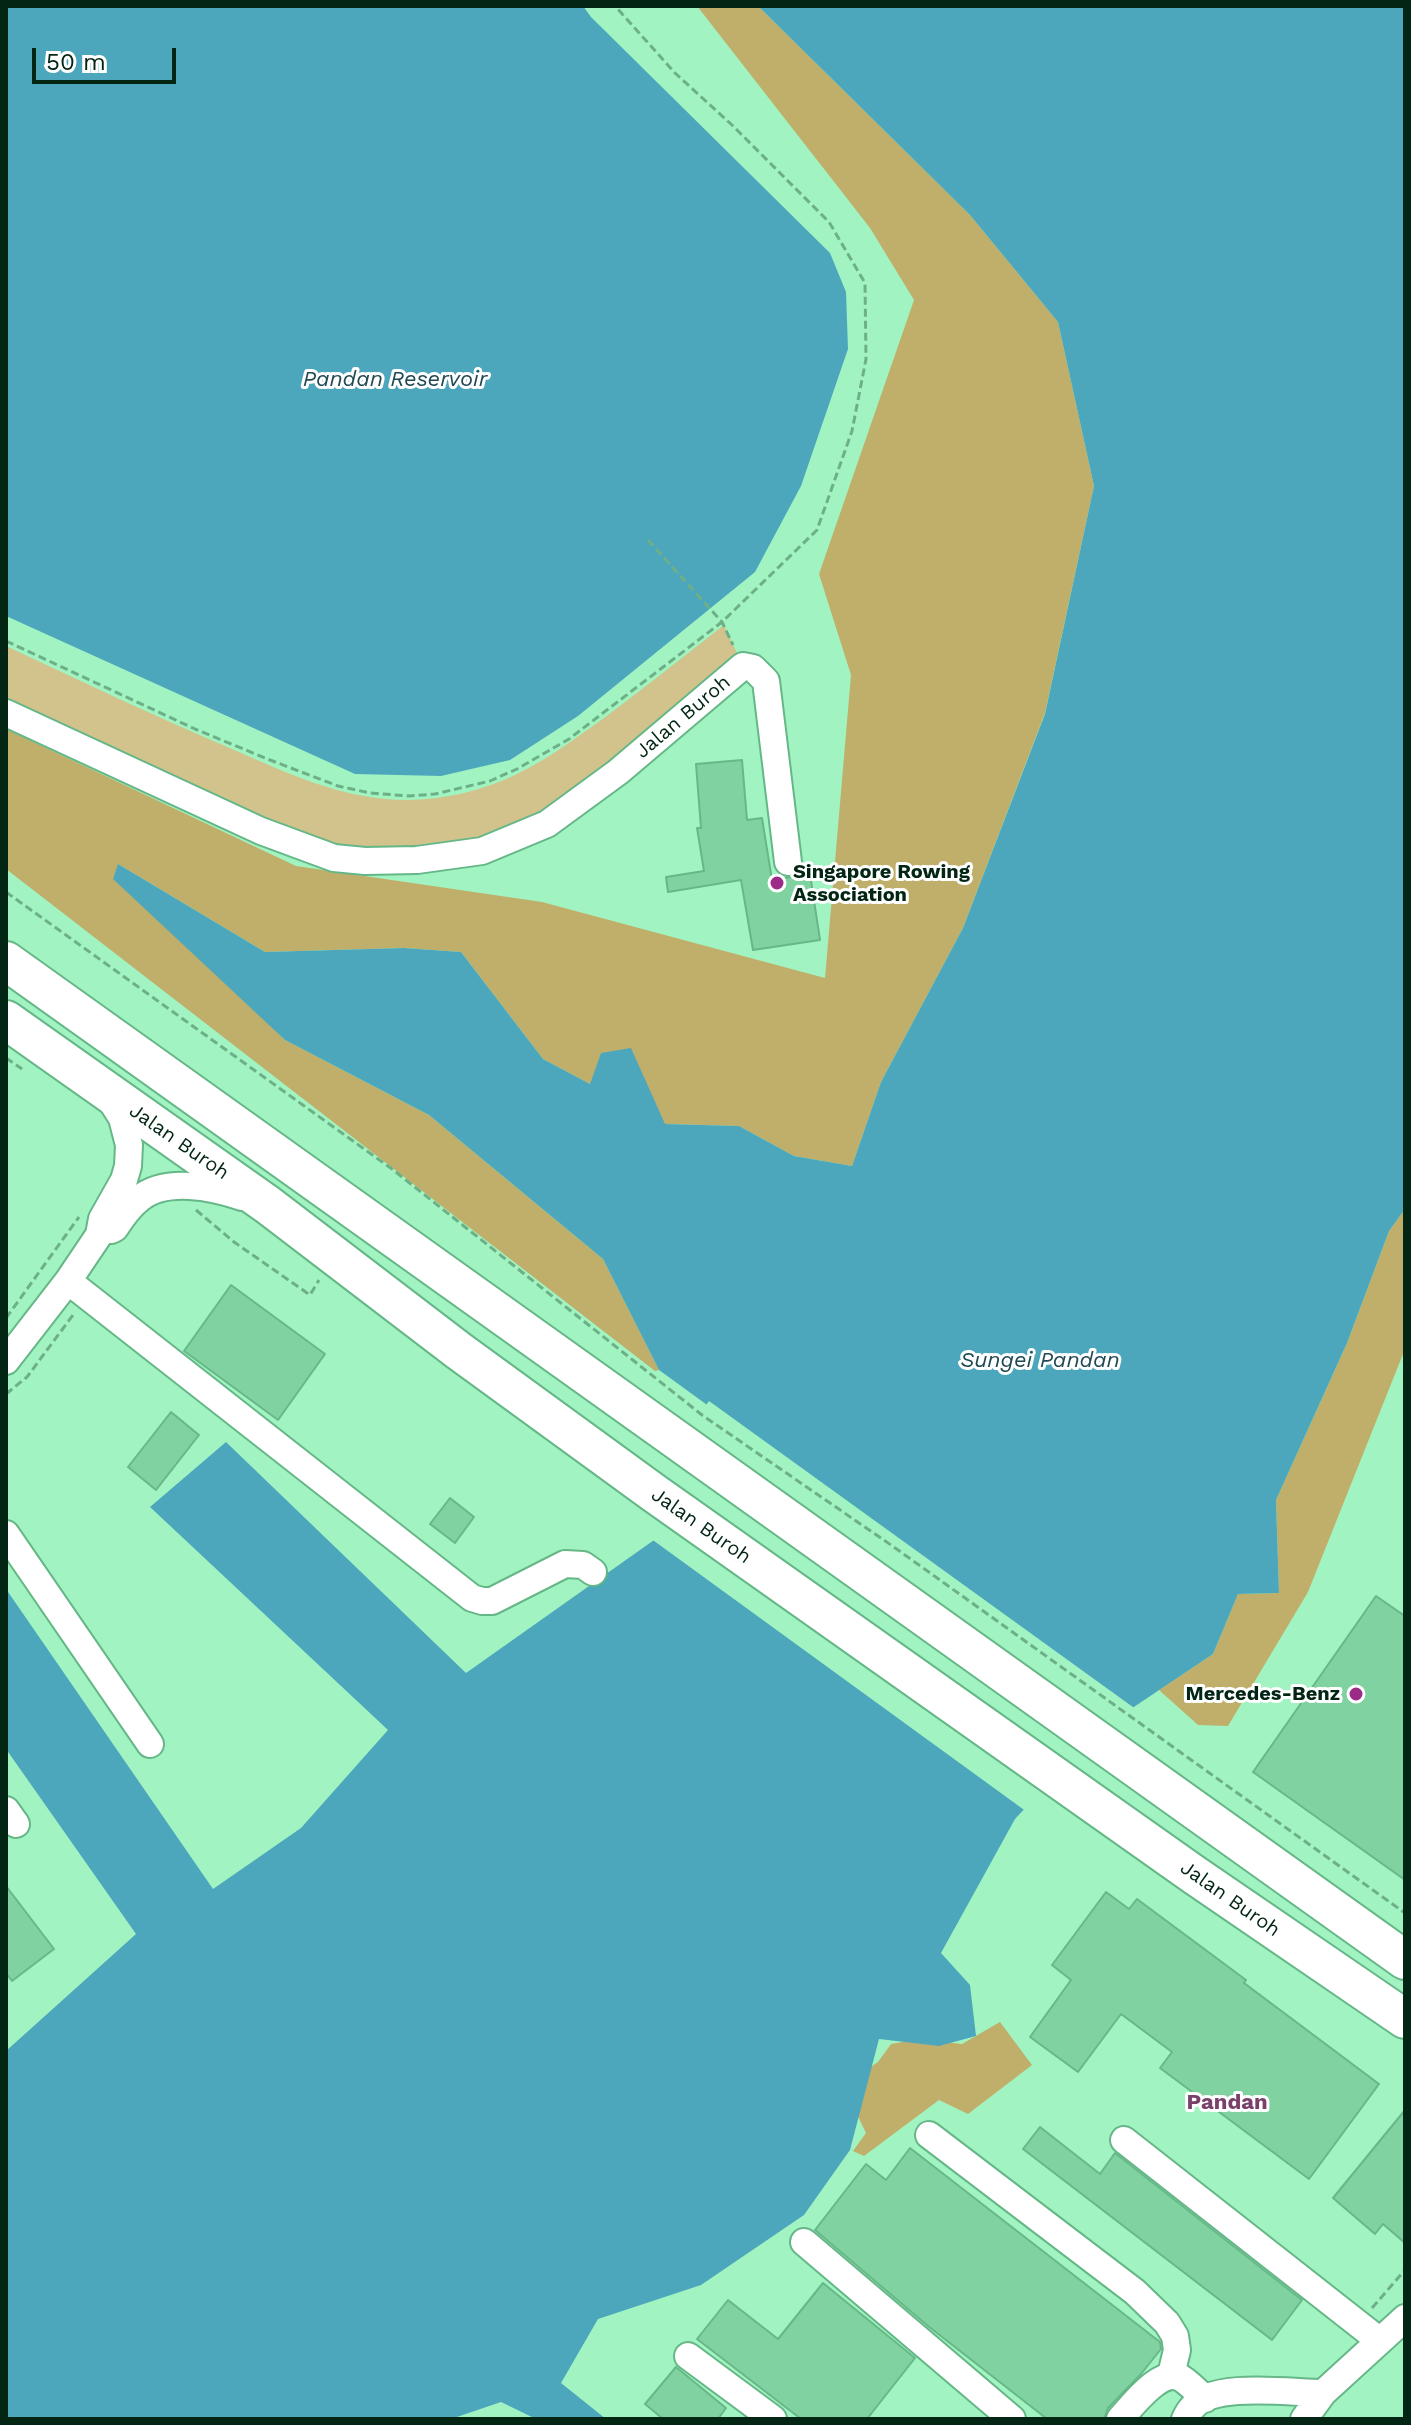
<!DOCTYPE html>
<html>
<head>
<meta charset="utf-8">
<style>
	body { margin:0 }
	#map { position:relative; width:1411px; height:2425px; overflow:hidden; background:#a1f4c1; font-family:"Work Sans",sans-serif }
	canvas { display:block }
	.frame { position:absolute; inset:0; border:8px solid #032614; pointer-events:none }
	.scale { position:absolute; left:32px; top:48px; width:144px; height:36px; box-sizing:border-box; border:4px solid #032614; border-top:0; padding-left:10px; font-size:24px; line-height:28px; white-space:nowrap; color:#032614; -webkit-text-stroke:6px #fff; paint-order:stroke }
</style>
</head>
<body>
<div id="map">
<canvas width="1411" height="2425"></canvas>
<div class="frame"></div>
<div class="scale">50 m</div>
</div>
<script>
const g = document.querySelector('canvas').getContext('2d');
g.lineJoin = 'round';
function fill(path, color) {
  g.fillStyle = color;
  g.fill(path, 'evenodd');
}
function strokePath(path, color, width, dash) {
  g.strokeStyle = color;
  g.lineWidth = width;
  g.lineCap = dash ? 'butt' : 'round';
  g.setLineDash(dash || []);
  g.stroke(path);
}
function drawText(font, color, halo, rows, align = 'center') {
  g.font = font + ' "Work Sans",sans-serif';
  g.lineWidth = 6;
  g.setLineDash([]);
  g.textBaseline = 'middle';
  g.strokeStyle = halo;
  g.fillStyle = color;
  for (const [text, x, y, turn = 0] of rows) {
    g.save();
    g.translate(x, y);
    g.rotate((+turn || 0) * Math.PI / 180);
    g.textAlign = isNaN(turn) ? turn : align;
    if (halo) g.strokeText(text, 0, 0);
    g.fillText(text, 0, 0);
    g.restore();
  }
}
fill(new Path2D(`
	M724,625L743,666L618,772L482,851L365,861L6,713V646C81,681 156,717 232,749C276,768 322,790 370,797C419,805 472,796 517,774C548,759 576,738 604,718C644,688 684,656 724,625Z`), '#d1c38b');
fill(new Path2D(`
	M697,6H758L970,215L1058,322L1094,486L1045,713L963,928L881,1082L852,1166L794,1156L739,1126L665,1124L543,1059L461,952L404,948L265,952L118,864L285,1040L429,1115L603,1259L659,1370L655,1371L6,869V729L296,866L542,902L825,978L851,675L819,574L914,300L870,228Z
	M1405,1209V1349L1308,1592L1228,1726L1198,1725L1159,1690L1213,1654L1238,1594L1279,1593L1276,1500L1347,1343L1389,1231Z
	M1000,2022L1032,2065L968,2114L939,2100L864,2156L853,2151L866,2133L851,2102L853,2079L878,2062L891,2044L920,2039L962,2044Z`), '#c0af6a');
fill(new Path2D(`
	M6,6H583L591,17L830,253L846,292L848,349L801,486L755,572L578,716L510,760L441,776L355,774L6,616Z
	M758,6H1405V1209L1389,1231L1347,1343L1276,1500L1279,1593L1238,1594L1213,1654L1095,1733L1015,1819L941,1953L970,1985L976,2036L939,2046L879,2039L850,2150L804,2215L701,2285L598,2319L561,2383L606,2419H536L501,2402L451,2419H6V2051L136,1934L6,1749V1589L213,1889L301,1828L388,1730L150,1507L226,1442L466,1673L739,1480L732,1423L659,1370L603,1259L429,1115L285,1040L113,879L118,864L265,952L404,948L461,952L543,1059L590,1084L601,1053L631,1048L665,1124L739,1126L794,1156L852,1166L881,1082L963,928L1045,714L1094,486L1058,322L970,215Z`), '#4ca7bd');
fill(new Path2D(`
	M709,1401L1137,1710L1097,1736L1027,1812L650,1538L735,1478L728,1425L704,1408Z`), '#a1f4c1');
const building = new Path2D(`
	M742,760L747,820L762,818L772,880L810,874L820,940L753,950L741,880L668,892L666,877L704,871L697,828H701L696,764Z
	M231,1285L325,1354L278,1420L184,1351Z
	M171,1412L199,1435L156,1490L128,1467Z
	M450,1498L474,1517L455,1543L430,1524Z
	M1376,1596L1405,1616V1880L1253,1772Z
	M6,1886L54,1949L12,1981L6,1973Z
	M1106,1892L1129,1909L1137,1899L1246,1980L1244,1983L1379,2084L1309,2179L1160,2068L1172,2052L1121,2014L1078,2072L1030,2037L1071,1980L1052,1965Z
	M1405,2110V2243L1383,2224L1375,2234L1333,2198Z
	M1040,2127L1100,2174L1115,2153L1302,2300L1272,2340L1023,2149Z
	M910,2148L1160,2342L1161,2349L1141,2374L1108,2408L1104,2419H1047L928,2326L815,2230L866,2164L886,2180Z
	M823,2283L915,2358L867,2419H801L697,2339L728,2300L778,2339Z
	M676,2367L726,2408L718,2419H663L645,2404Z`);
fill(building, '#81d2a1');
strokePath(building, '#67b888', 2);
const minor = new Path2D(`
	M6,713L261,831L334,858L365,861L417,860L482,851L547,824L618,772L743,666L753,668L766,681L788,862
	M111,1230L115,1228C122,1217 129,1207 139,1199C165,1177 213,1187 242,1197
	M68,1281L472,1598L482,1601H492L565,1564L583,1565L593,1572
	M6,1361L68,1281L99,1235L102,1219L124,1180L128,1166L129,1145L122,1118L110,1099
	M6,1534L150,1744
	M6,1810L16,1824
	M929,2135L1135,2292L1167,2323L1175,2336L1177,2350L1171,2375
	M1124,2140L1380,2341
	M804,2242L1012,2419
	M688,2356L773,2419
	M1120,2419C1132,2406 1161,2367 1181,2378C1189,2383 1198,2392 1205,2399
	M1185,2419C1187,2415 1189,2411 1192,2408C1212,2381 1292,2393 1323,2393
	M1304,2419L1323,2393L1405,2318`);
const highway = new Path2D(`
	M6,961L1405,1960
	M6,1020L268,1205L459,1351L654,1493L1193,1874L1405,2019`);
strokePath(minor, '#66b787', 30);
strokePath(highway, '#66b787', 42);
strokePath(new Path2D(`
	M648,540L722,622L733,645
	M6,641L195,729L270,760L338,786L370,793L409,796L435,794L490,781L517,769L569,739L722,622L817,530L852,431L866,359L865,283L829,222L732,125L675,73L615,6
	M6,892L392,1169L702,1415L891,1545L1405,1913
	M6,1058L22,1069
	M196,1210L234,1242L310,1295L319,1280
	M6,1318L79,1217
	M6,1394L27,1377L73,1315
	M1372,2308L1405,2270`), '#6db088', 3, [8, 4]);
strokePath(minor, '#fff', 26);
strokePath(highway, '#fff', 38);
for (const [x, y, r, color] of [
	[777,883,8,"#9c2b88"],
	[1356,1694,8,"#9c2b88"]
]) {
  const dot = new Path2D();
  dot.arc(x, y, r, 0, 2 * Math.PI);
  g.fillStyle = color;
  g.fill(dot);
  strokePath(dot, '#fff', 3);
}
drawText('20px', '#032614', '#fff', [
	["Jalan Buroh",683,717,-40],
	["Jalan Buroh",179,1142,35],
	["Jalan Buroh",701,1526,35],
	["Jalan Buroh",1230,1899,35]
]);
drawText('bold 20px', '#032614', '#fff', [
	["Singapore Rowing",793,872],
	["Association",793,895],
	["Mercedes-Benz",1340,1694,"right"]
], 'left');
drawText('italic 22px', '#204953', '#fff', [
	["Pandan Reservoir",395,380],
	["Sungei Pandan",1040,1361]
]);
drawText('bold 22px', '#79406c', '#fff', [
	["Pandan",1227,2103]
]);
</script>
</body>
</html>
